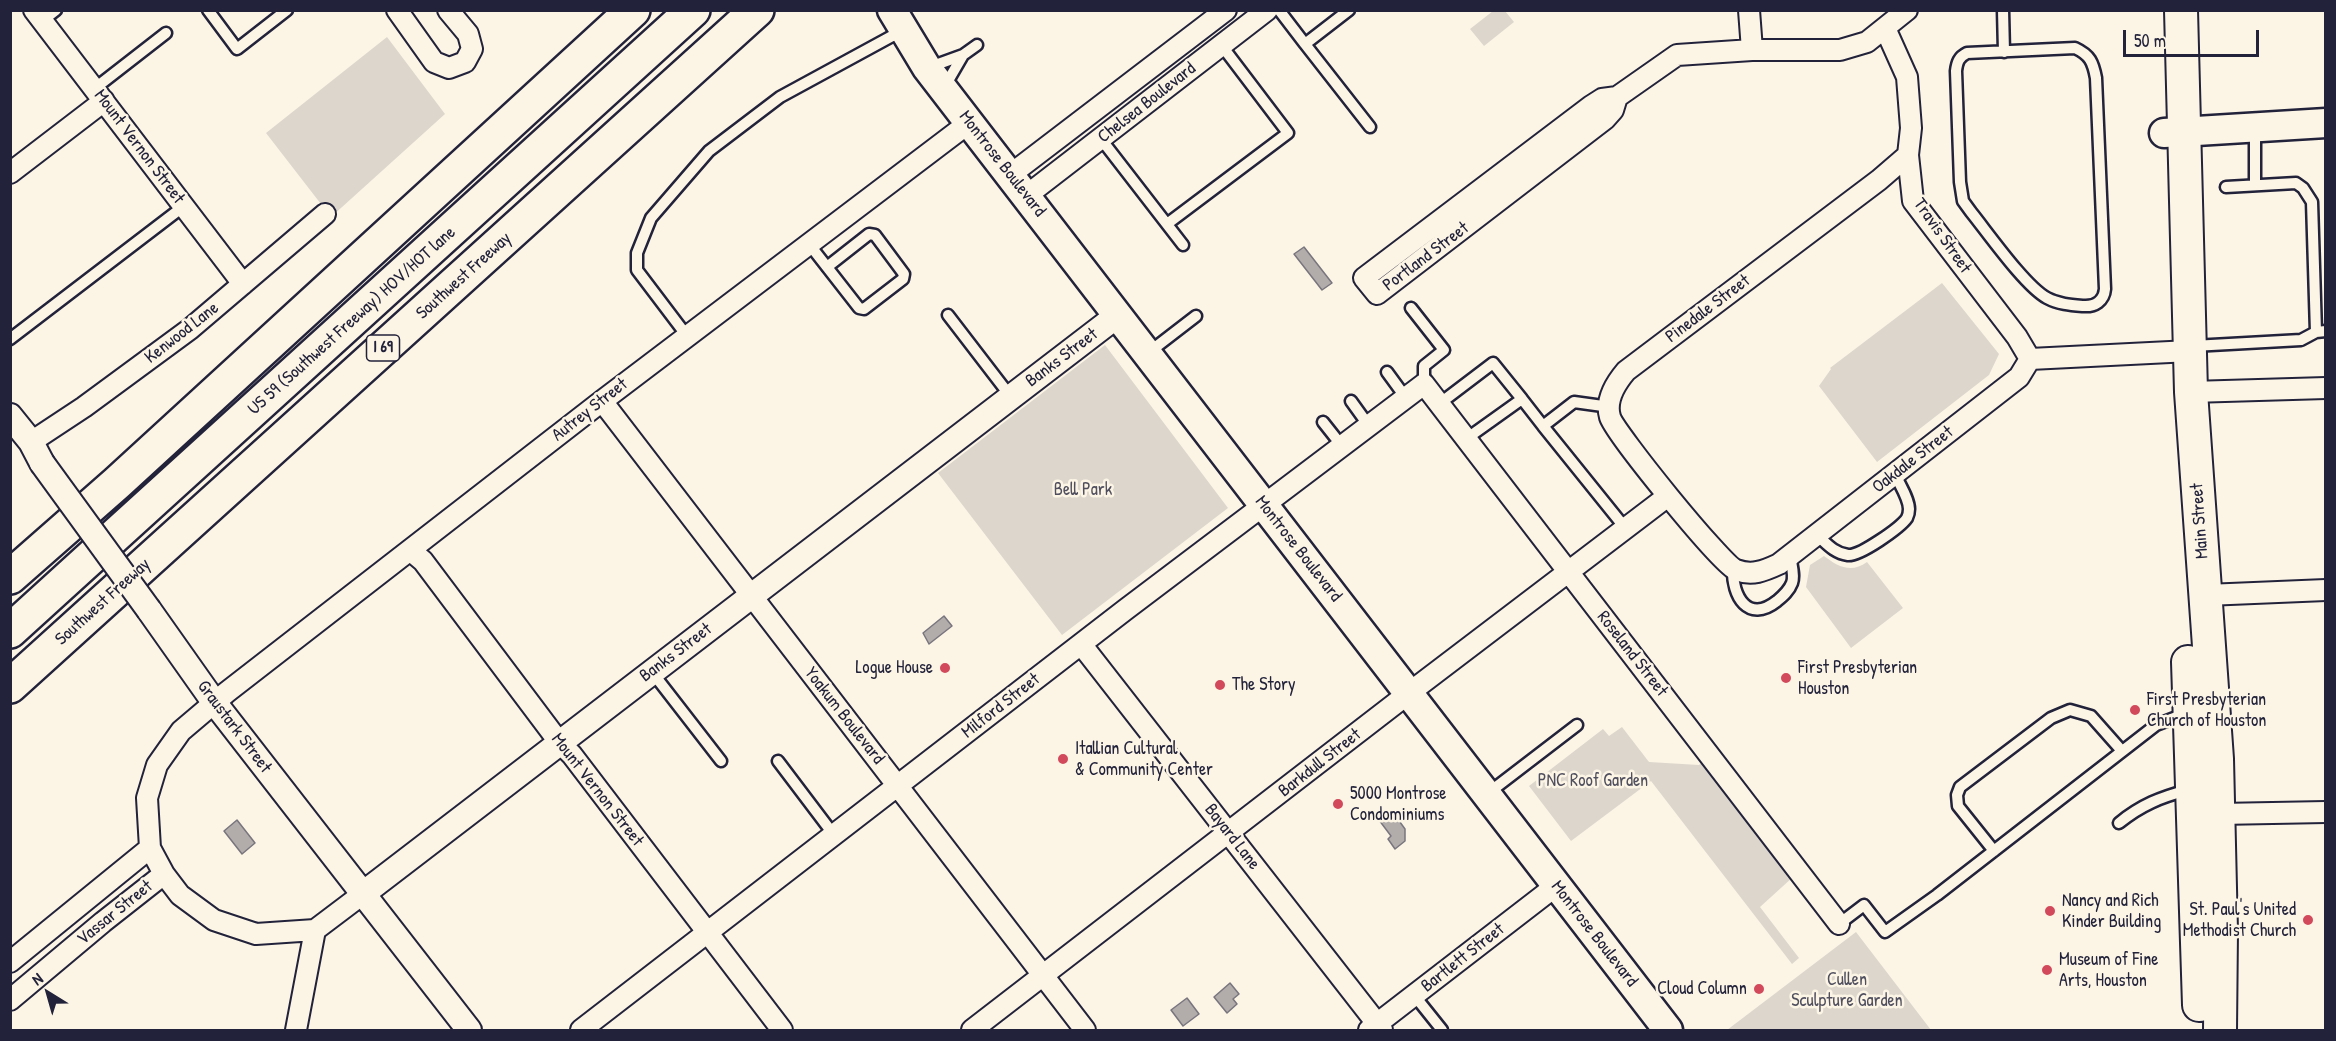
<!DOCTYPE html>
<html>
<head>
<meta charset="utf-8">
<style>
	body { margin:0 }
	#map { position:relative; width:2336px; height:1041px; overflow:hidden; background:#fcf5e5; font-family:"Patrick Hand",sans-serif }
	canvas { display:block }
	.frame { position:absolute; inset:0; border:12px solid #22223b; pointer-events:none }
	.north { position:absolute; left:18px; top:963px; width:60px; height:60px; -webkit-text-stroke:4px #fcf5e5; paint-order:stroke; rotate:323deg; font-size:16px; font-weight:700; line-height:24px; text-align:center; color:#22223b }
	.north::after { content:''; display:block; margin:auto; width:21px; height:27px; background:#22223b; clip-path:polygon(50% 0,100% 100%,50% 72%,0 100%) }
	.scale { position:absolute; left:2123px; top:30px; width:136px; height:27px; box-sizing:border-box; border:3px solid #22223b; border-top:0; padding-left:8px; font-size:18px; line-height:21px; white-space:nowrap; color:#22223b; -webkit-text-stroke:4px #fcf5e5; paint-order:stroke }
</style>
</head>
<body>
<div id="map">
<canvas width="2336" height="1041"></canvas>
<div class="frame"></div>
<div class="north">N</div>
<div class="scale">50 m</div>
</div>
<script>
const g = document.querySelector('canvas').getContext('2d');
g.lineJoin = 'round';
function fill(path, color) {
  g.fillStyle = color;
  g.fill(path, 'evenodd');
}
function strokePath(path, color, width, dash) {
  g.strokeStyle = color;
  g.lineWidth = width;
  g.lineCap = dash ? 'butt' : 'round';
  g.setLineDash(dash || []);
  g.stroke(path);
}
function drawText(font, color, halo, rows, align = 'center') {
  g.font = font + ' "Patrick Hand",sans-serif';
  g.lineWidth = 5;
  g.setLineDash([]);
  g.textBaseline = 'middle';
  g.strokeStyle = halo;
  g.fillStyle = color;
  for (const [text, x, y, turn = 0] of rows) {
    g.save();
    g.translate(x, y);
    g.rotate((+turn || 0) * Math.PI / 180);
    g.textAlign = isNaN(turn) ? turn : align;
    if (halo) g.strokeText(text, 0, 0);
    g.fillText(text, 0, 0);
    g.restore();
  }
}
fill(new Path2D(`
	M1493,11H1505L1514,22L1484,46L1470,29Z
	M387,37L445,114L331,217L266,133Z
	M1942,283L1999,354L1989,375L1877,462L1819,386L1831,369L1830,368Z
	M1105,345L1228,508L1062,635L938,473Z
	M1824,556C1837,566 1851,574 1867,562L1903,608L1851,648L1806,587L1810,565Z
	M1622,727L1649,762L1699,765L1704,760L1793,877L1760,907L1799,958L1792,964L1651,781L1571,841L1529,786L1603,729L1609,736Z
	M1856,932L1931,1030H1727Z`), '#dcd6cc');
const water = new Path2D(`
	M1304,247L1332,283L1322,290L1294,254Z
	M944,616L952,626L929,644L923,633Z
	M1382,817L1397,818L1405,829V841L1395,849L1388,839L1391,836L1379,820Z
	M237,820L255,843L242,854L224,831Z
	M1230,983L1239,994L1233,999L1237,1004L1227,1013L1214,997Z
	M1187,998L1199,1014L1183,1026L1171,1010Z`);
fill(water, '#b2adab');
strokePath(water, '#78757e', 1.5);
const service = new Path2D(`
	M208,10L237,49L287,10
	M1279,10L1305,44L1349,10
	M2003,10L2004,52
	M42,21L56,10
	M1305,44L1370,127
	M2075,48C2090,55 2093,62 2096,78L2105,289C2104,301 2095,307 2083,306C2071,305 2058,304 2047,298C2025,286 1988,233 1971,212L1963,201L1960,182L1956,71C1957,62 1959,57 1967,53Z
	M930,67L963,55L977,45
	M945,86L963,55
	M94,89L166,33
	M1101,139L1183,245
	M2255,185V129
	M2226,187L2296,183L2303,188L2312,202L2316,332
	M1167,224L1288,133L1222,46
	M809,244L859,308L864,309L903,279L904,274L875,235L869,234L827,267
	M1411,308L1444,350L1424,366V384
	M948,315L1011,397
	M687,336L637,270V253L651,218L709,151L780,97L894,35
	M10,339L184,206
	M2193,346L2301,340L2316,332L2326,331
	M1148,353L1196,316
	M1387,372L1406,398
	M1522,399L1543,426L1574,402L1610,407
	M1351,401L1369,426
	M1439,404L1493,363L1522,399L1466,439
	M1323,422L1342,446
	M1543,426L1626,529
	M1817,535C1827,544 1834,553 1848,555C1860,556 1900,528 1907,518C1908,516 1909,511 1909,509C1909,498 1899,484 1895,474
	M1733,569C1732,596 1748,624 1777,601C1783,596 1789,591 1792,583C1795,575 1791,564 1790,555
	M652,672L721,761
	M778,761L834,835
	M1487,794L1577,725
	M2119,823C2141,805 2161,797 2188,790
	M1994,851L1958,806L1957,795L1960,787L2051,718L2070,710L2091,716L2122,751
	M1839,924L1864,905L1885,932L1937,895L2156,725L2187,713
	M1414,995L1442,1030`);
const minor = new Path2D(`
	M34,10L243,284
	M397,10L434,62L449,68L465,62L472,49L468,34L448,10
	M1749,10L1752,50
	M1885,28L1907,77L1911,128L1908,155L1913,201L2017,337L2030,359
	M1617,97L1613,110L1605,119L1377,294L1364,278L1591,106L1602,99L1617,97L1677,55L1752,50H1840L1867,42L1907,10
	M1908,155L1879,180L1626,371C1615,384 1605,400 1610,417C1615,433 1721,564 1736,570C1752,576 1764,571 1779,564L2019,377L2030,359
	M10,173L104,101
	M1010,175L1226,10
	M1026,196L1267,10
	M2030,359L2190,351
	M2191,392L2326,388
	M602,401L1085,1030
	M31,442L84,407L190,329L325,214
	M410,550L423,561L559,742L572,755L782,1030
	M2206,595L2326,590
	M1081,644L1382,1030
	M2219,814L2326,812
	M315,930L256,934L214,920L180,895L164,874L150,848L147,798L157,765L181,731L227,692L602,401L970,122
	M10,962L150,848
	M10,1000L103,922L164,874
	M296,1030L315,930L364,893
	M581,1030L1125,610L1424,384L1839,924
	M972,1030L1409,693L1668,496
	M1369,1030L1557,885`);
const tertiary = new Path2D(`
	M10,416L31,442L42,463
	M149,610L214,702L469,1030
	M364,893L1118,315`);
const secondary = new Path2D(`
	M892,10L927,68L1668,1030
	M2164,133L2326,123`);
const primary = new Path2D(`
	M2181,10L2191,392L2217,759L2221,931L2220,1030
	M2188,662L2199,1005`);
const motorway = new Path2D(`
	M10,577L117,483L633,10
	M10,631L693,10
	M10,686L757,10`);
strokePath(service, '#22223b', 15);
strokePath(minor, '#22223b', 24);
strokePath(tertiary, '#22223b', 28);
strokePath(secondary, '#22223b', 33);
strokePath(primary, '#22223b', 36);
strokePath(motorway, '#22223b', 38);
strokePath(service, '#fcf5e5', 10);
strokePath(minor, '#fcf5e5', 20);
strokePath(tertiary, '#fcf5e5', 24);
strokePath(secondary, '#fcf5e5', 28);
strokePath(primary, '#fcf5e5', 32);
strokePath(motorway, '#fcf5e5', 33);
const tertiaryBridge = new Path2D(`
	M42,463L149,610`);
strokePath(tertiaryBridge, '#22223b', 28, []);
strokePath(tertiaryBridge, '#fcf5e5', 24);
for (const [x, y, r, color] of [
	[945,668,6,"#d1495b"],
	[1786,678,6,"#d1495b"],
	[1220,685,6,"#d1495b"],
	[2135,710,6,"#d1495b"],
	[1063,759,6,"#d1495b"],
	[1338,804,6,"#d1495b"],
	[2050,911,6,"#d1495b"],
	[2308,920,6,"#d1495b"],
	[2047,970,6,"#d1495b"],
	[1759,989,6,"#d1495b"]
]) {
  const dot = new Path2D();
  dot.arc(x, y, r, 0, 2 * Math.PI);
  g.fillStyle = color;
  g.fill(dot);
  strokePath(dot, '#fcf5e5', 2);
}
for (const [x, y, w] of [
	[383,348,33]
]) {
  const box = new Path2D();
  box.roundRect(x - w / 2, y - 13, w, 26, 4.5);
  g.fillStyle = '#fcf5e5';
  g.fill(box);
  strokePath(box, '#22223b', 1.5);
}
drawText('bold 16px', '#22223b', null, [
	["I 69",383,348]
]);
drawText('18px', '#22223b', '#fcf5e5', [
	["Chelsea Boulevard",1147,103,-38],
	["Mount Vernon Street",139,147,53],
	["Montrose Boulevard",1002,164,52],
	["Travis Street",1942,236,55],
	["Portland Street",1426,257,-37],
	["Southwest Freeway",464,276,-42],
	["Pinedale Street",1708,309,-37],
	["US 59 (Southwest Freeway) HOV/HOT lane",352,321,-42],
	["Kenwood Lane",182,333,-38],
	["Banks Street",1062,358,-37],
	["Autrey Street",590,410,-38],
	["Oakdale Street",1913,460,-38],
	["Main Street",2200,521,-94],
	["Montrose Boulevard",1298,549,52],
	["Southwest Freeway",103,602,-42],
	["Banks Street",676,653,-37],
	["Roseland Street",1632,654,52],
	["Milford Street",1001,706,-38],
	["Yoakum Boulevard",844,716,52],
	["Graustark Street",234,727,53],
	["Barkdull Street",1320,763,-38],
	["Mount Vernon Street",597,790,52],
	["Bayard Lane",1232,837,52],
	["Vassar Street",115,913,-39],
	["Montrose Boulevard",1594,934,52],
	["Bartlett Street",1463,958,-38]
]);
drawText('18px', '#504f5f', '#fcf5e5', [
	["Bell Park",1083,490],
	["PNC Roof Garden",1593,781],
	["Cullen",1847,980],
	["Sculpture Garden",1847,1001]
]);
drawText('18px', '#22223b', '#fcf5e5', [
	["Logue House",933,668,"right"],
	["First Presbyterian",1798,668],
	["Houston",1798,689],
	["The Story",1232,685],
	["First Presbyterian",2147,700],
	["Church of Houston",2147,721],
	["Itallian Cultural",1075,749],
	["& Community Center",1075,770],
	["5000 Montrose",1350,794],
	["Condominiums",1350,815],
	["Nancy and Rich",2062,901],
	["Kinder Building",2062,922],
	["St. Paul's United",2296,910,"right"],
	["Methodist Church",2296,931,"right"],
	["Museum of Fine",2059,960],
	["Arts, Houston",2059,981],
	["Cloud Column",1747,989,"right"]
], 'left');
</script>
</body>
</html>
